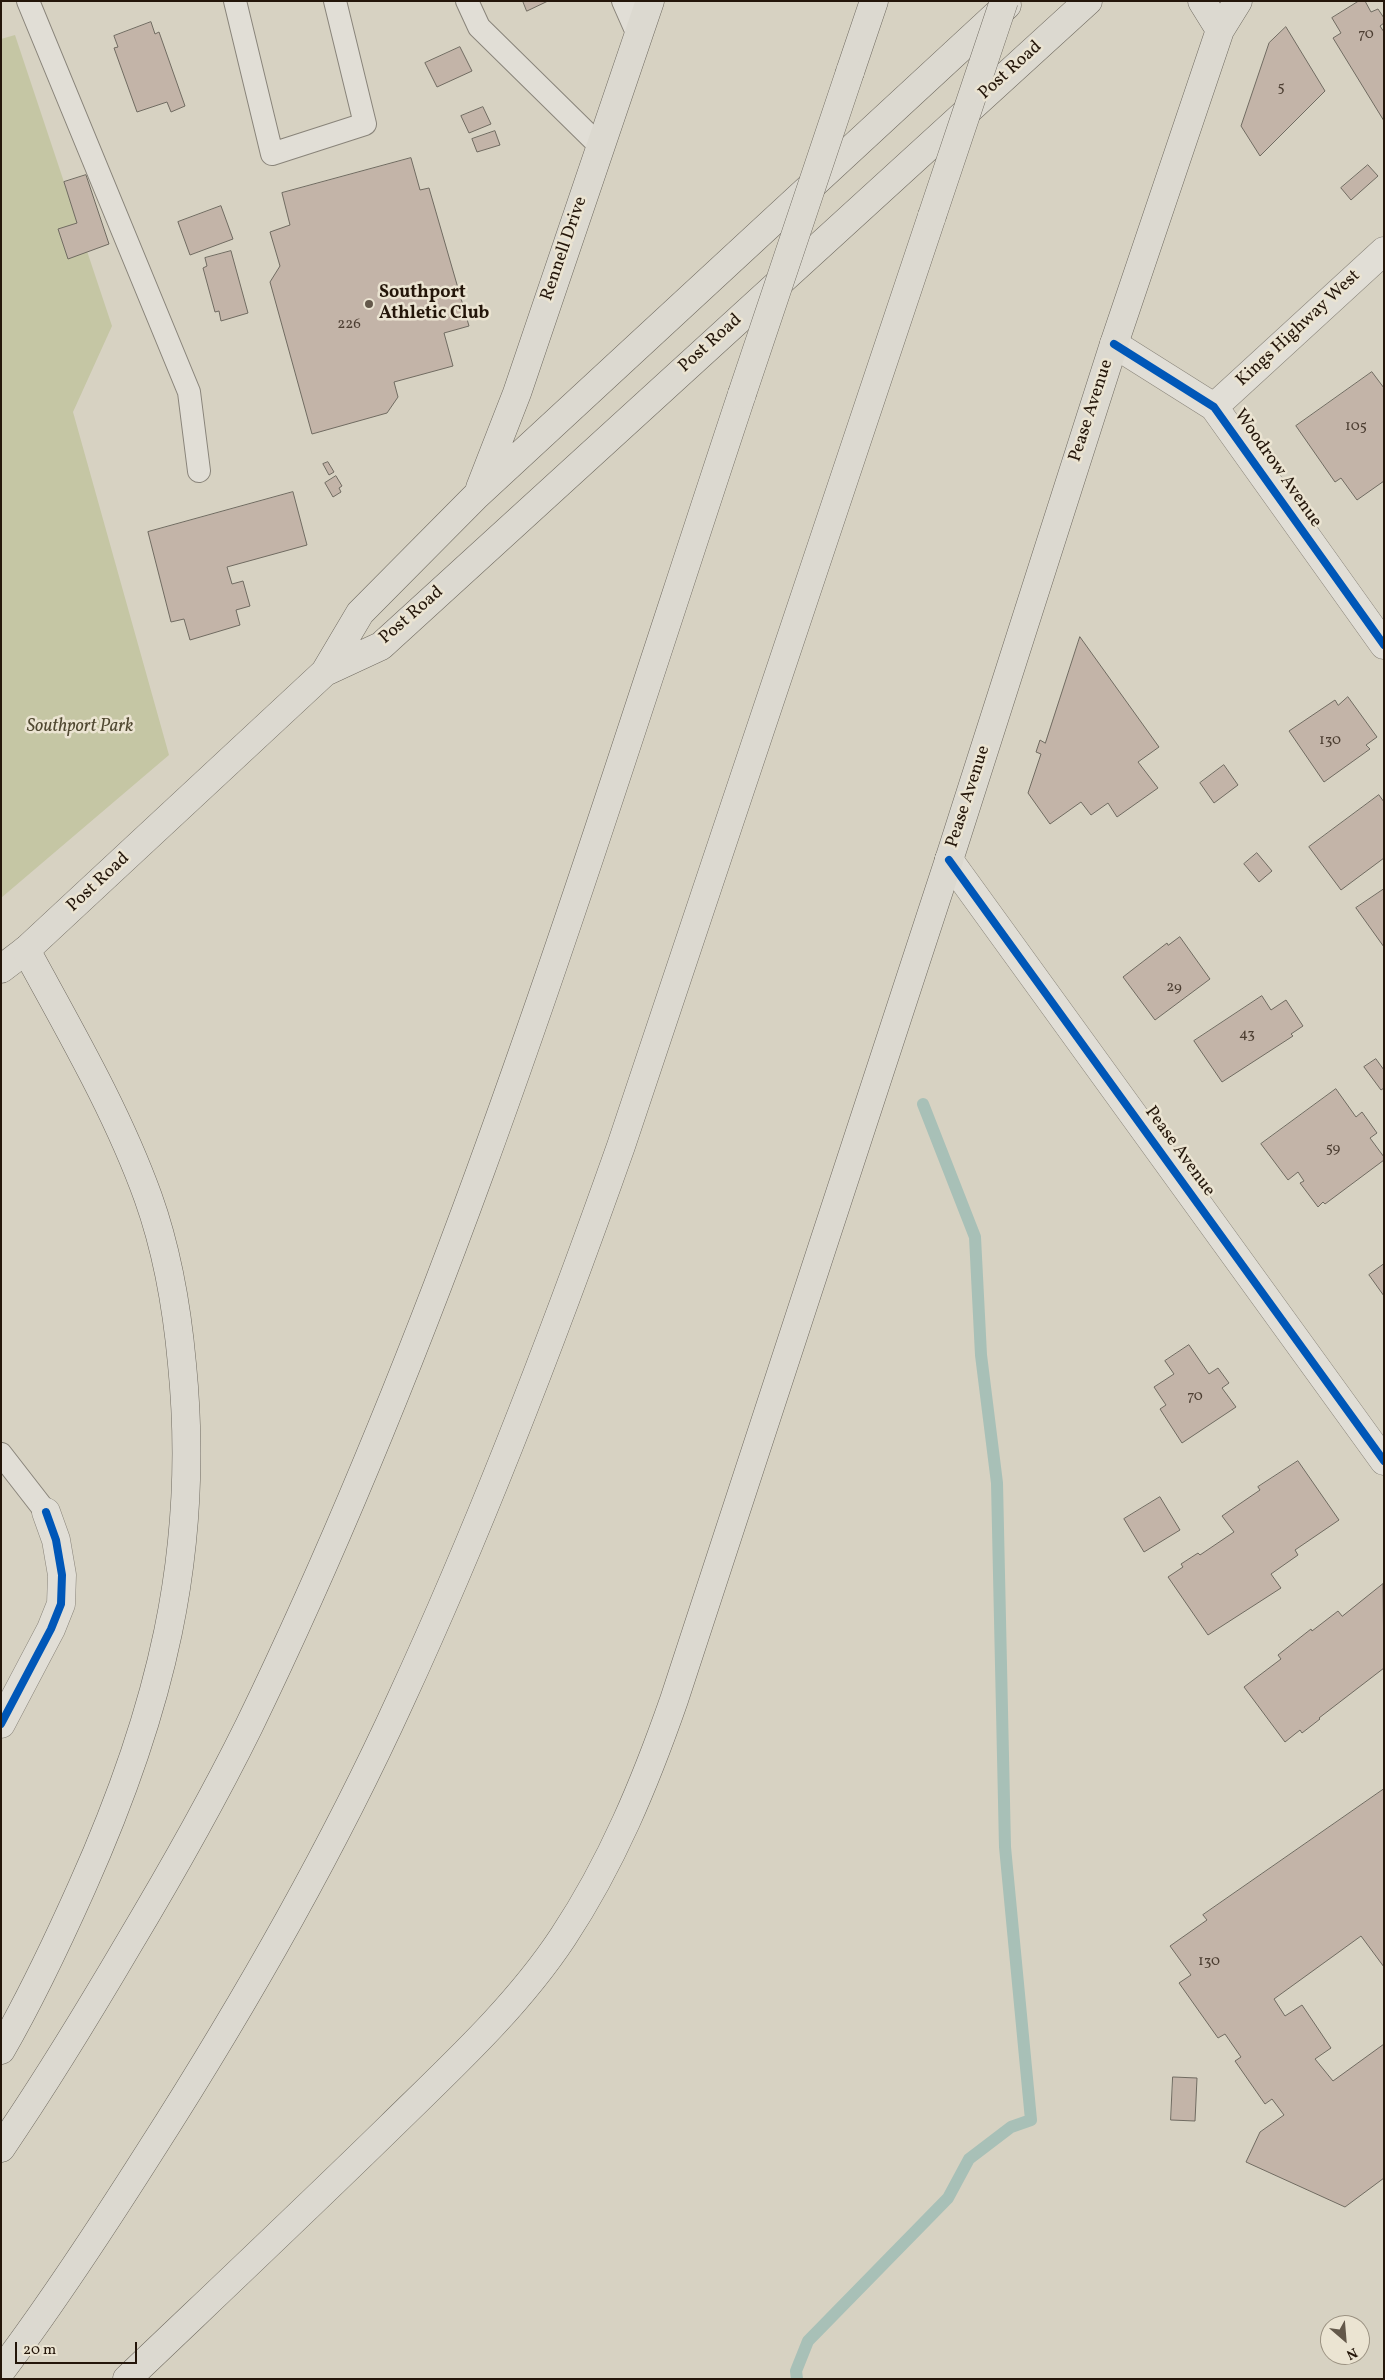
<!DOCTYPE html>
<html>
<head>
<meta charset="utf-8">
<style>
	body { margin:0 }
	#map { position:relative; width:1385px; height:2380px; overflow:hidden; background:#d7d2c2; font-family:Vollkorn,serif }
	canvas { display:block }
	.frame { position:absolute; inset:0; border:2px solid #24160a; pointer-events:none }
	.north { position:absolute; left:1320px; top:2315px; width:50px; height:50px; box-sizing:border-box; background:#ebe4d2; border:1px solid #9b9282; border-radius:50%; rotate:153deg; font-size:14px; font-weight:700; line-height:20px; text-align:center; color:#24160a }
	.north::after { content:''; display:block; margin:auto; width:18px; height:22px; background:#63584a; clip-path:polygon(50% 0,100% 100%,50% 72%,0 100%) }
	.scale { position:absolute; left:15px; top:2342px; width:122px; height:22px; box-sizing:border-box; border:2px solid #24160a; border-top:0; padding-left:6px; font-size:15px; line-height:18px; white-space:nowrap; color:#24160a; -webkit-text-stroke:4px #ebe4d2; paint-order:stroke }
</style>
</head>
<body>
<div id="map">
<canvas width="1385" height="2380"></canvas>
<div class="frame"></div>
<div class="north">N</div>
<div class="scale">20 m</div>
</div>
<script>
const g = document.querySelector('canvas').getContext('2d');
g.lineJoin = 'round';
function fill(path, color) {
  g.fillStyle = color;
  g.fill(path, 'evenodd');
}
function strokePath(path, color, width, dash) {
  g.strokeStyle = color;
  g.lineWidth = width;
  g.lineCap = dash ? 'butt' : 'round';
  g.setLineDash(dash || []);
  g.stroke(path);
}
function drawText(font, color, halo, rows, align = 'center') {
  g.font = font + ' Vollkorn,serif';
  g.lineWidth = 5;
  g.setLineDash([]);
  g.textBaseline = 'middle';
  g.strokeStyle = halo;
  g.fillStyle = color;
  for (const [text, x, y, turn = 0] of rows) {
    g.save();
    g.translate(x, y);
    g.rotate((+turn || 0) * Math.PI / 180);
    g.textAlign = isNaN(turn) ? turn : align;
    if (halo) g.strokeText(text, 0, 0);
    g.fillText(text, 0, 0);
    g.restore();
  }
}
fill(new Path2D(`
	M15,35L112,326L73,412L169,755L1,898V39Z`), '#c5c6a4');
strokePath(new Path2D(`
	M797,2379L796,2371L808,2341L948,2198L969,2159L1011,2127L1031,2120L1005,1847L997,1483L981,1355L975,1237L923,1104`), '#a8c0b7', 12);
const building = new Path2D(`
	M523,1H548L527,11Z
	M1359,1H1365L1371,12L1378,9L1384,18V23L1380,26L1384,32V121L1333,38L1341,33L1332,18Z
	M151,22L155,34L159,32L185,106L171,112L167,102L137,112L114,48L118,47L114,36Z
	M1286,27L1325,91L1260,156L1241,126L1269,43Z
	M460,47L472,71L437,87L425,63Z
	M483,107L491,124L469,133L461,116Z
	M495,131L500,145L477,152L472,139Z
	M411,158L420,190L429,188L469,326L444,333L453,366L394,382L398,397L387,413L312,434L270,282L280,266L270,232L290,225L282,193Z
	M1368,165L1378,176L1351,200L1341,188Z
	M86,175L109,244L68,259L58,229L77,223L64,182Z
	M221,206L233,239L190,255L178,222Z
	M231,251L248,313L221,321L219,311L215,312L203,268L207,266L205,258Z
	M1372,372L1384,388V481L1357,500L1341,478L1335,482L1296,426Z
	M328,462L334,472L329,475L323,464Z
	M336,476L342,486L339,488L341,492L333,497L325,483Z
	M293,492L307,545L227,567L232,584L243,581L250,606L236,610L240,625L190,640L184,619L171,622L148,532Z
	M1080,637L1159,747L1138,762L1158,788L1117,817L1108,803L1091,815L1081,802L1050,824L1028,793L1041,754L1036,752L1040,740L1045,743Z
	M1348,697L1377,737L1366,745L1370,749L1324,782L1289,731L1335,700L1338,705Z
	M1224,765L1238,785L1214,803L1200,783Z
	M1379,795L1384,802V858L1341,890L1309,847Z
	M1257,853L1272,871L1259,882L1244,864Z
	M1384,889V947L1356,908Z
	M1180,937L1210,979L1155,1020L1123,977L1167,943L1168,945Z
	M1262,996L1271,1010L1286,1000L1303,1026L1291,1034L1293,1036L1222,1082L1194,1041Z
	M1376,1059L1384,1070V1088L1381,1090L1364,1067Z
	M1336,1089L1356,1117L1362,1112L1377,1133L1370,1138L1384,1157V1160L1325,1204L1323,1202L1318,1207L1300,1183L1304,1181L1298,1172L1288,1180L1261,1144Z
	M1384,1264V1296L1369,1275Z
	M1189,1345L1209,1374L1218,1368L1229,1383L1222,1388L1236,1407L1182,1443L1160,1409L1166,1405L1154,1387L1174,1374L1165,1361Z
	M1298,1461L1339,1520L1295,1550L1298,1555L1271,1574L1281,1588L1208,1635L1168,1577L1183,1567L1181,1564L1198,1553L1200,1555L1234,1532L1222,1516L1260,1490L1258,1487Z
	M1160,1497L1180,1530L1144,1552L1124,1519Z
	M1383,1584L1384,1668L1319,1718L1320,1719L1302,1733L1300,1730L1285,1742L1244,1687L1281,1659L1278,1655L1311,1629L1312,1631L1338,1611L1342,1616Z
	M1384,1789V1967L1361,1936L1274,1999L1285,2016L1302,2005L1331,2048L1315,2059L1333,2081L1384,2044V2178L1345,2207L1246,2162L1260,2132L1284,2115L1272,2099L1265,2104L1235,2061L1241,2057L1225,2034L1218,2038L1179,1983L1191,1975L1170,1946L1207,1920L1203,1915Z
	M1173,2077L1197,2078L1195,2121L1171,2120Z`);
fill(building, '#c3b4a8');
strokePath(building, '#706b61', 1);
const lane = new Path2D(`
	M28,1L189,392L199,471
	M235,1L272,154L365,124L335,1
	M467,1L479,27L600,146
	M623,1L638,35
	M1,1454L46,1512`);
const street = new Path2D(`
	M1114,344L1214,407L1384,645
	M1214,407L1384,251
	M949,860L1384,1461
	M1,1724L51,1629L61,1604L62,1575L56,1540L46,1512`);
const primary = new Path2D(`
	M1202,1L1220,30
	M480,488L517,393L650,1
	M325,672L381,646L1088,1
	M949,860L1114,344L1220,30L1238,1
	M1,969L26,950L325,672L360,613L477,495L1007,5`);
const highway = new Path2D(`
	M850,72L874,1
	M1,2050C31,1998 57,1943 82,1887C159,1715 201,1554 182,1364C177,1308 167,1250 148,1197C117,1111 70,1031 26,950
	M1,2148C46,2082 88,2013 128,1945C171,1873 212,1801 249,1726C456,1299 593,843 742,394
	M1,2371C54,2301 102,2227 149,2153C242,2008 329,1857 401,1699C484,1519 555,1333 621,1146L932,216
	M127,2379C215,2295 303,2212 390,2127C451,2067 516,2008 563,1937C612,1863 645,1783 674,1700L949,860`);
strokePath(lane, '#89847a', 24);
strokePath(street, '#89847a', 29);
strokePath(primary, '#706b61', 29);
strokePath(highway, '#706b61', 29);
strokePath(lane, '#e1ded6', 22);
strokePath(street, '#e1ded6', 28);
strokePath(primary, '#dcd9d0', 28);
strokePath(highway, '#dcd9d0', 28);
const highwayBridge = new Path2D(`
	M932,216L1004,1
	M742,394L850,72`);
strokePath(highwayBridge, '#706b61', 29, []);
strokePath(highwayBridge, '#dcd9d0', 28);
strokePath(new Path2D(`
	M1114,344L1214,407L1384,645
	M949,860L1384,1461
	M1,1724L51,1629L61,1604L62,1575L56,1540L46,1512`), '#0057b8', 8);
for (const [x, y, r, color] of [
	[369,304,5,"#63584a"]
]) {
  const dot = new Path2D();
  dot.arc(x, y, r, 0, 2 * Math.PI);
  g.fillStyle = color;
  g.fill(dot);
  strokePath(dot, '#ebe4d2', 2);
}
drawText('15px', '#4c3e32', null, [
	["70",1366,35],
	["5",1281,88],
	["226",349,325],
	["105",1356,427],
	["130",1330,741],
	["29",1174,988],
	["43",1247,1035],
	["59",1333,1149],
	["70",1195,1397],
	["130",1209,1962]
]);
drawText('18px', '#24160a', '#ebe4d2', [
	["Post Road",1011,71,-42],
	["Rennell Drive",565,249,-71],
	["Kings Highway West",1299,329,-43],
	["Post Road",711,344,-42],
	["Pease Avenue",1092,411,-72],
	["Woodrow Avenue",1277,469,55],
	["Post Road",412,616,-41],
	["Pease Avenue",969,797,-72],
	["Post Road",99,883,-43],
	["Pease Avenue",1179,1152,54]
]);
drawText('bold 18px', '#24160a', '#ebe4d2', [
	["Southport",379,294],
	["Athletic Club",379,315]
], 'left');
drawText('italic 18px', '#504831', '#ebe4d2', [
	["Southport Park",80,728]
]);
</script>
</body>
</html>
